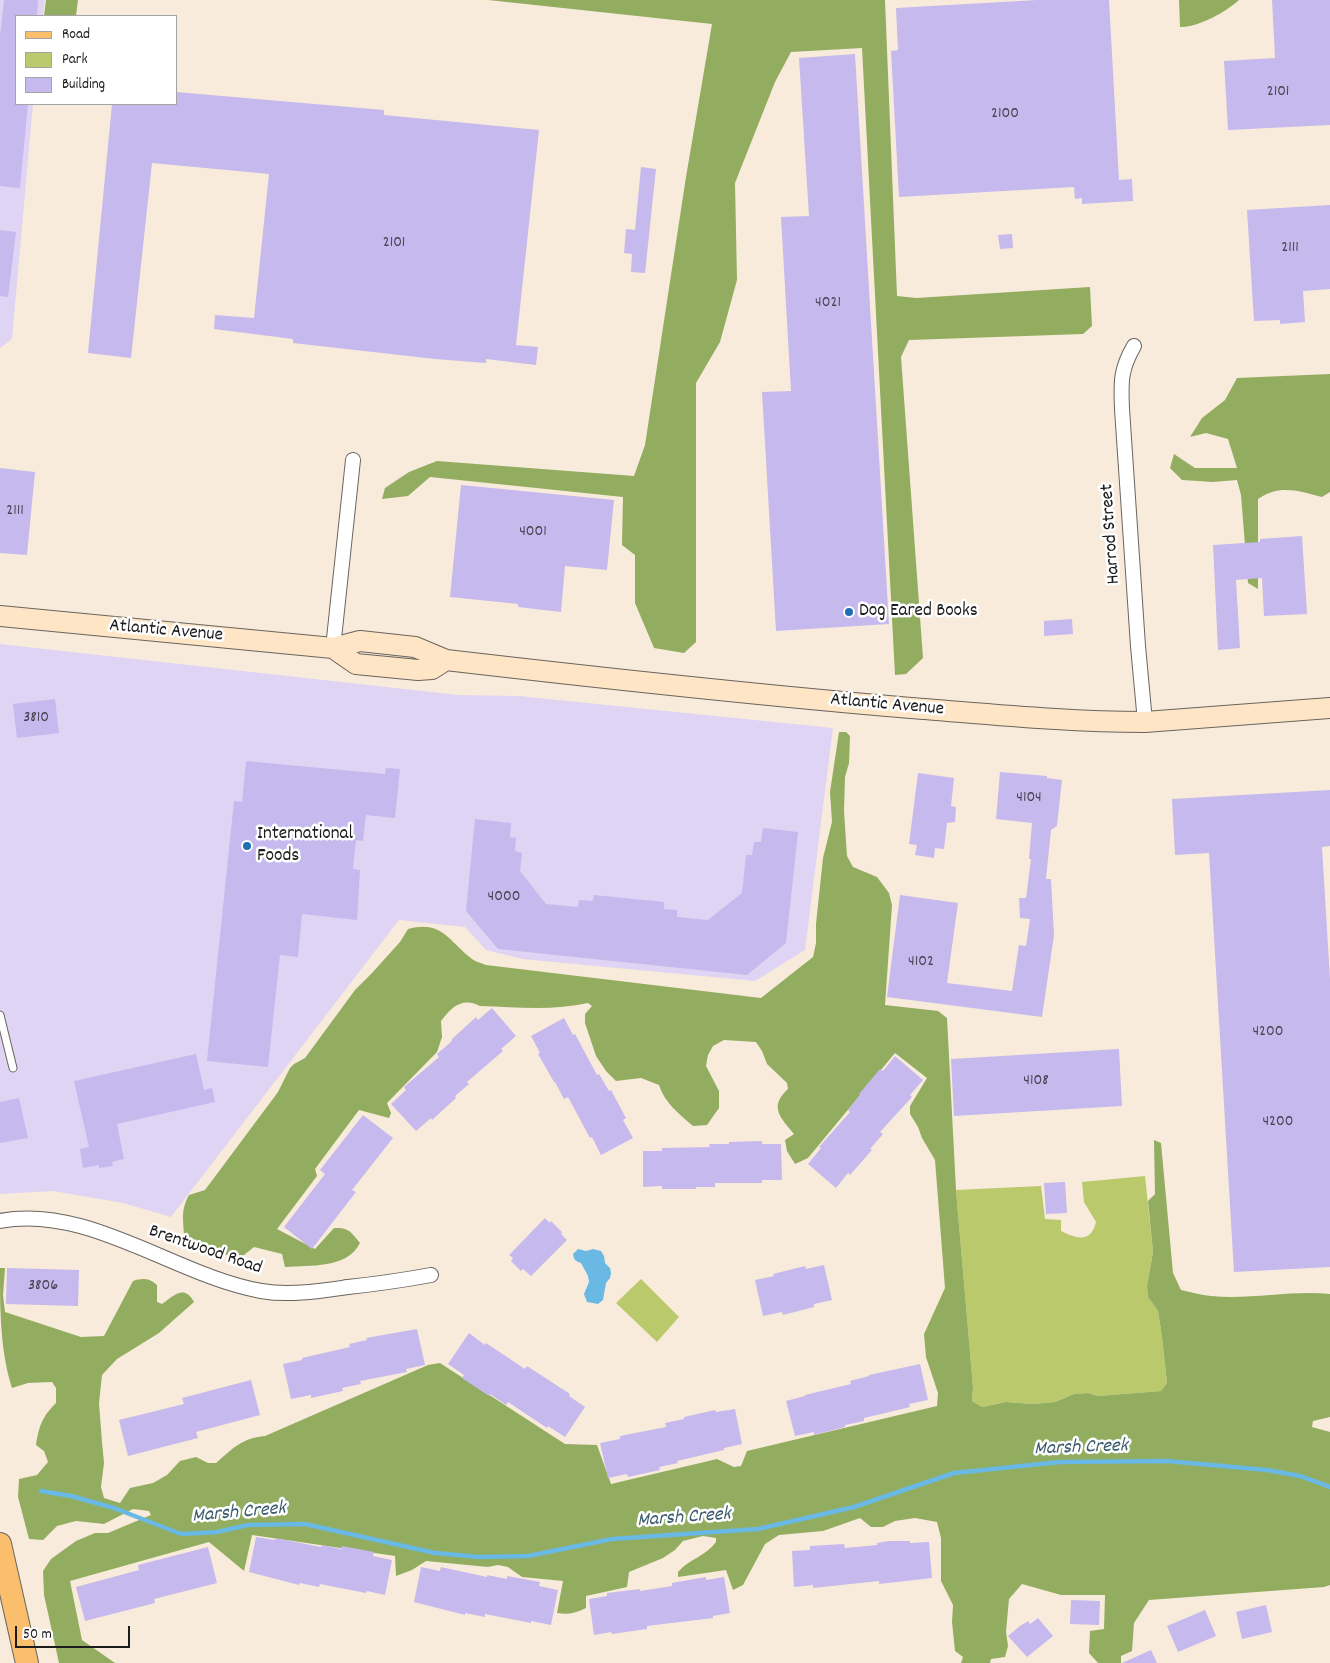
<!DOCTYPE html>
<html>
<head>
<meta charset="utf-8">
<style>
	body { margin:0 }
	#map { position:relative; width:1330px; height:1663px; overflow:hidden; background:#f9ebdb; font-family:Dekko,sans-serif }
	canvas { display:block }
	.legend { position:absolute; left:15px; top:15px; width:162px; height:90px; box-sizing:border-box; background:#fff; border:1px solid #a4a4a4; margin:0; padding:6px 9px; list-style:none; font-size:15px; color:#1c1c1c }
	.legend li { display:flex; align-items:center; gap:10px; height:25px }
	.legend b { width:25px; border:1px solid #a4a4a4 }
	.scale { position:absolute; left:15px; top:1626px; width:115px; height:22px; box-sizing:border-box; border:2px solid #1c1c1c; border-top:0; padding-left:6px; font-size:15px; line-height:18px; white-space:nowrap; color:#1c1c1c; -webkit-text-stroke:4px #fff; paint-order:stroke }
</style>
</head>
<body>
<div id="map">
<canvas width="1330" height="1663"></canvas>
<ul class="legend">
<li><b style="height:6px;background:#fabe6d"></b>Road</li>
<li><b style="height:14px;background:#b9c96c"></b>Park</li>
<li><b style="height:14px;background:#c6b9ed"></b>Building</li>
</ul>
<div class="scale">50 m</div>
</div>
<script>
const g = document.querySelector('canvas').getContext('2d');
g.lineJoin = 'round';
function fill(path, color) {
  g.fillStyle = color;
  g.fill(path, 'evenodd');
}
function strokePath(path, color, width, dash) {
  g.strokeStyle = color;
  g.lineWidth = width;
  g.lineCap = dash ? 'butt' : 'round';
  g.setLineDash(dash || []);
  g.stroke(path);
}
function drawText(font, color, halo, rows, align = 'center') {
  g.font = font + ' Dekko,sans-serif';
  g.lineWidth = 5;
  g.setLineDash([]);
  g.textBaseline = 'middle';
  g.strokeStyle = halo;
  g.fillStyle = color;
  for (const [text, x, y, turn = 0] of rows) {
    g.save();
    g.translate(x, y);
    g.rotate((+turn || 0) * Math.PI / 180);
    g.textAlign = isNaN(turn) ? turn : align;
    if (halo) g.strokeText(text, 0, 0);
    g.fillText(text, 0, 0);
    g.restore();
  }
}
fill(new Path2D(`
	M0,0H45L43,16H16V104H33L12,339L0,348Z
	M0,644L458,695L519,696L833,728L805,950L755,981L522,959L486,950L465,927L399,920L171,1217L123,1203L53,1191L0,1194Z`), '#e0d4f4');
fill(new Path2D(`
	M1145,1176L1153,1252L1147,1286L1148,1297L1158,1311L1162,1337L1167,1383L1161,1391L1098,1396L1088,1393L1074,1394L1055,1402L1033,1404L1006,1402L982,1407L972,1401L973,1387L956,1190L1041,1186L1045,1219L1061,1220V1231C1077,1239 1091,1243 1096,1222L1084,1202L1082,1182Z
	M641,1279L679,1317L657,1342L616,1303Z`), '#b9c96c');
fill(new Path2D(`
	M46,0H78L76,16H44Z
	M488,0H885L897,296L916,298L1090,287L1092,326L1083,334L909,340L901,357L923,658L906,674L895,675L862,48L791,52L775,82L735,183L737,280L720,342L696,383V642L684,653L654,648L635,603V555L622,545L623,497L430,477L408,496L382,499L385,488L409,472L437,461L634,476L645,445L686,177L712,24Z
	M1179,0H1239C1226,12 1197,28 1180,27Z
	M1330,374V492L1322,497C1298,491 1280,484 1258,499V589L1248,583L1241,495L1237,480L1213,482L1182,480L1170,468L1174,454L1195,468H1237L1228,439L1206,433L1190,437L1202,418L1225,400L1237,378Z
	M839,732H846L850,736L849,763L845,777L844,811L847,856L853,867L877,877L889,893L892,905L885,1005L938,1011L947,1018L956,1190L973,1387L972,1401L982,1407L1006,1402L1033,1404L1055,1402L1074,1394L1088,1393L1098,1396L1161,1391L1167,1383L1162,1337L1158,1311L1148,1297L1147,1286L1153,1252L1148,1201L1155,1194L1154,1140L1161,1143L1173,1273L1181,1290C1191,1292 1201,1295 1211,1296C1250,1300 1291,1290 1330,1294V1417L1313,1421L1312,1427L1330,1432V1585L1324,1587L1149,1600L1134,1623L1132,1651L1121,1656V1663H1098L1089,1653L1090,1631L1104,1629L1105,1595H1061L1022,1584L1009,1599L1006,1632L1008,1646L1005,1657L991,1659L990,1663H961L963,1657L955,1651L952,1622L953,1605L941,1581V1538L937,1522L915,1518L895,1521L883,1527H871L860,1518L823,1531L779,1535L765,1544L743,1585L733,1590L726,1570L678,1577V1572C689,1559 706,1556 716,1542V1538L703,1536L683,1541L675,1550L663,1558L629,1572L627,1587L586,1596V1608C576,1613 568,1615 557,1613L563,1581L522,1577L508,1567L498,1565L488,1567L426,1561L412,1570L396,1576L395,1556L252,1535L244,1571L209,1542L70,1581L82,1640L115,1663H59L44,1595L43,1571L51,1559L76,1541L95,1533H108L151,1515L149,1511L133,1509L104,1524L76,1521L57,1526L43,1540L29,1539L18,1497L19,1479L37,1475L48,1462L44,1451L36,1445C39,1426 42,1417 56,1403V1388L52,1382L28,1383L12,1388C0,1350 0,1308 0,1268H5L3,1295L5,1312L81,1337L104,1336L133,1281C143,1278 149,1278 157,1285V1302L162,1304C174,1296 184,1284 194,1302L159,1333L117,1359L102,1375L99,1403L102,1442L104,1463L101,1487L104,1498L120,1503L130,1488L153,1483L167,1475L180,1461L196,1457L208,1463H216C232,1449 242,1438 265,1436L428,1365L440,1363L565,1444L597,1445L611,1484L717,1459L734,1467L741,1466L747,1451L937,1406L938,1393L926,1357L924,1334L945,1288L935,1160L922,1138L918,1127L910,1114V1106L927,1078L895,1053L808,1158L795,1164L787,1151L785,1140L794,1134C781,1118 768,1107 788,1089L787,1083L767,1064L762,1051L756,1042L724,1040L713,1046L708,1055L706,1066L719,1091V1108L707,1125L693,1126C678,1113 665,1103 659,1085L641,1078L616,1081L606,1071L596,1056L585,1023V1014L592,1006L588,1003C553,1011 516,1007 480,1006C462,997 452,1007 441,1021L442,1037L437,1052L387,1103L391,1113L389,1118L359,1110L315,1169L317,1176L277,1229L315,1249L334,1228C349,1227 351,1232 360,1243C347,1269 310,1265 285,1267L282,1254L254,1247L239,1259L198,1246L184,1234C183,1217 181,1210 189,1195L205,1190L278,1092L290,1068L294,1064L305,1058L355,990L372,973L400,942L408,929C443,920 448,941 472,959C476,962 482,963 486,965L761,998L813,957L816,943V924L823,858L832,822L830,792Z`), '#92ad60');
fill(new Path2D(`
	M578,1249L586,1251L593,1249L601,1251L604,1256L605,1263L610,1268L611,1273L610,1278L606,1283L603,1300L598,1304L587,1302L584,1294L589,1282L588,1276L581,1263C575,1261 574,1260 573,1254Z`), '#6ab9e5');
strokePath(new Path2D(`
	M41,1491L71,1496L114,1508L181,1534L217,1532L248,1525L305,1524L435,1553L479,1557L528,1556L612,1539L758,1529L854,1507L954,1473L1060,1462L1167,1461L1267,1470L1300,1476L1330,1487`), '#6ab9e5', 4.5);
fill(new Path2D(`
	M4,0H38L37,16H16V104H28L20,188L0,186V36Z
	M1037,0H1109L1119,180L1132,179L1133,201L1082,204V198L1075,199L1074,187L899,197L891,51L898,50L896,8Z
	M1272,0H1330V125L1228,130L1224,61L1275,58Z
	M855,54L889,624L776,631L762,392L791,391L781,217L809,216L799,58Z
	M176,92L384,110V115L539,130L516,345L538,347L536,365L486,359V363L435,359L293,343V339L214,329L215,315L254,318L269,174L152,163L131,358L88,353L112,104H176Z
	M641,167L656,169L645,273L631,272L632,254L624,253L626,229L635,230Z
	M1330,205V289L1303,291L1305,322L1280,324V320L1254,321L1247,210Z
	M0,230L16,232L8,297L0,296Z
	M1012,234L1013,248L1000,249L998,235Z
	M0,468L35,472L27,555L0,553Z
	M461,485L614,500L607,570L565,566L561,612L518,607V604L450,597Z
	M1302,536L1307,614L1264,616L1262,578L1236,580L1240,648L1218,650L1213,545L1260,542V539Z
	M1072,619L1073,634L1044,636V621Z
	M55,699L59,733L17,738L13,704Z
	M246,761L385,774L386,768L400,769L395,818L366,815L363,841L356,840L353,869L360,870L357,920L302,914L298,957L280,955L268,1067L207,1061L234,801L242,802Z
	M1000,772L1047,776V778L1062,780L1057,826L1051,830L1046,879H1051L1054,935L1042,1017L887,997L900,895L958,903L947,983L1012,991L1019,945L1026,946L1030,919L1020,918L1019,898H1026L1031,859H1029L1032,823L996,819Z
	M918,773L954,778L951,806L956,807L955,822L947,823L944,849L935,848L934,858L915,855L917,845L909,844Z
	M1330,790V846L1322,847L1330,979V1267L1234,1272L1209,853L1175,855L1172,799Z
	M475,819L511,823L510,837L516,838L515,851L522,853L520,871L546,904L578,907L579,900L593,901L594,895L664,902V909L677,910V917L708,920L742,893L746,855H752L754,842H761L763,828L798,832L786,943L747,975L498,949L466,911Z
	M492,1008L516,1036L501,1049L503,1051L467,1082L469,1084L455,1096L456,1098L432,1120L431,1118L416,1131L391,1104L406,1090L404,1087L439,1057L437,1054L452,1041L451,1040L476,1017L478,1020Z
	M564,1018L573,1035L575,1034L597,1075L599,1074L609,1091L611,1090L626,1118L623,1120L633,1138L601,1155L592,1137L590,1138L568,1097L564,1099L555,1082H554L538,1054L540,1053L531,1036Z
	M1119,1049L1122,1106L954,1116L951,1059Z
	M196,1054L204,1090L212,1088L215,1102L117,1124L124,1159L112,1162L113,1166L99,1168V1165L83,1168L80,1149L89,1147L74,1081Z
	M895,1056L923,1080L910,1095L912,1097L880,1132L883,1134L870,1149L872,1150L850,1175L848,1173L836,1188L808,1164L821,1148L819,1147L850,1112L848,1110L860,1095L859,1094L880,1069L883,1071Z
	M19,1098L28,1138L0,1143V1102Z
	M363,1115L393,1138L352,1190L356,1192L312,1249L284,1227L325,1174L320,1170Z
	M762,1141V1144H781L782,1180H762V1183H715V1187H696V1189H662V1186L643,1187V1151H662V1148L710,1147L709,1144H729V1142Z
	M1065,1182L1067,1213L1046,1214L1044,1183Z
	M545,1218L550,1223L551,1221L562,1232L561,1234L567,1240L531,1276L523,1269L521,1271L511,1261L513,1258L509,1255Z
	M824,1265L832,1300L814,1304V1307L783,1315L782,1312L763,1316L755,1280L774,1276L773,1274L805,1266L806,1269Z
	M7,1268L79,1270L78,1306L6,1304Z
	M417,1329L425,1365L406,1369L407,1372L360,1381L361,1384L342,1388L343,1391L311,1398V1395L291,1399L283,1364L302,1360V1358L350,1347L349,1344L367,1340L366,1338Z
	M469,1333L485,1345L486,1343L525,1369L527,1366L570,1394L569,1396L585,1407L565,1437L548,1426L547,1428L508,1402L506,1405L490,1394L489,1396L462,1378L464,1375L448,1364Z
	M920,1364L928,1400L909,1404L910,1407L864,1418V1421L845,1425V1427L814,1435V1432L795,1436L786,1401L805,1396V1395L851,1384L850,1381L869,1376V1375Z
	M251,1380L260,1415L196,1432L198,1438L128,1456L119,1420L184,1404L182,1398Z
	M735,1409L742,1444L724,1448V1450L677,1461L678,1463L659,1467L660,1470L628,1477L627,1474L608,1478L600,1443L620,1439V1436L666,1427L665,1423L684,1419V1417L715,1410L716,1412Z
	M256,1537L275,1540V1538L321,1547L322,1545L341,1549L342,1546L374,1552L373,1556L392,1560L385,1595L367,1591L366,1593L320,1584L319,1587L300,1583L299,1585L249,1572Z
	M889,1541H910V1543L929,1542L932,1578L879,1584V1581L813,1588V1585L794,1587L792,1551L810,1550V1546L844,1544L845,1548L877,1545V1543Z
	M208,1547L217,1583L154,1599L155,1603L85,1621L76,1587L139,1570L138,1565Z
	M421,1567L440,1571L441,1567L487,1577V1575L507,1579V1576L540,1582L539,1586L558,1590L551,1625L531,1621V1623L485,1614V1617L465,1613V1615L414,1602Z
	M706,1577V1580L724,1577L730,1613L713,1616V1618L647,1626V1629L612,1634L611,1632L594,1635L589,1599L607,1596V1593L640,1589V1591L672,1586V1583Z
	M1071,1600L1100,1601L1099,1625L1070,1624Z
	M1266,1605L1272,1632L1242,1639L1236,1612Z
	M1205,1610L1216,1636L1178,1652L1167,1626Z
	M1038,1618L1053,1636L1027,1657L1008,1636L1020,1626L1028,1621L1030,1624Z
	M1151,1650L1157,1663H1122Z`), '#c6b9ed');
const lane = new Path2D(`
	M0,1015L13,1068`);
const street = new Path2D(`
	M1134,346C1120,370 1121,383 1122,409L1138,646L1145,722
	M333,648L353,460
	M0,1221C88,1204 176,1276 261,1291C290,1296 320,1291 348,1287C376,1284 404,1280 431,1275`);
const secondary = new Path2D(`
	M0,616L333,648L360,641L415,647L446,660C601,678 756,695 911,708C989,714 1067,722 1145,722L1330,708
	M333,648L356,664L418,670L432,669L446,660`);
const primary = new Path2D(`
	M0,1544L27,1663`);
strokePath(lane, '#69645f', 9);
strokePath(street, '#69645f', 16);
strokePath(secondary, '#69645f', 22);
strokePath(primary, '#69645f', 24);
strokePath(lane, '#fff', 7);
strokePath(street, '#fff', 14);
strokePath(secondary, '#fde5c5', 20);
strokePath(primary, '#fabe6d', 22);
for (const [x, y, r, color] of [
	[849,612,5,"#1f6fb2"],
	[247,846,5,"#1f6fb2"]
]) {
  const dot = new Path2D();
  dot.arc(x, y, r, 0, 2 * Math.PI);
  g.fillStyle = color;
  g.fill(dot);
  strokePath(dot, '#fff', 2);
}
drawText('16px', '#464350', null, [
	["2101",1278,93],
	["2100",1005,115],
	["2101",394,244],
	["2111",1290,249],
	["4021",828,304],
	["2111",15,512],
	["4001",533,533],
	["3810",36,719],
	["4104",1029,799],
	["4000",504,898],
	["4102",921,963],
	["4200",1268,1033],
	["4108",1036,1082],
	["4200",1278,1123],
	["3806",43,1287]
]);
drawText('19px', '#1c1c1c', '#fff', [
	["Harrod Street",1112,534,-94],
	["Atlantic Avenue",166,632,5],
	["Atlantic Avenue",887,706,5],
	["Brentwood Road",205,1251,19]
]);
drawText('19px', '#1c1c1c', '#fff', [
	["Dog Eared Books",859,612],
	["International",257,835],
	["Foods",257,857]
], 'left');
drawText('italic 20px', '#3b5b6c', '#fff', [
	["Marsh Creek",1081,1449,-2],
	["Marsh Creek",239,1514,-5],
	["Marsh Creek",684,1519,-4]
]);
</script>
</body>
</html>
